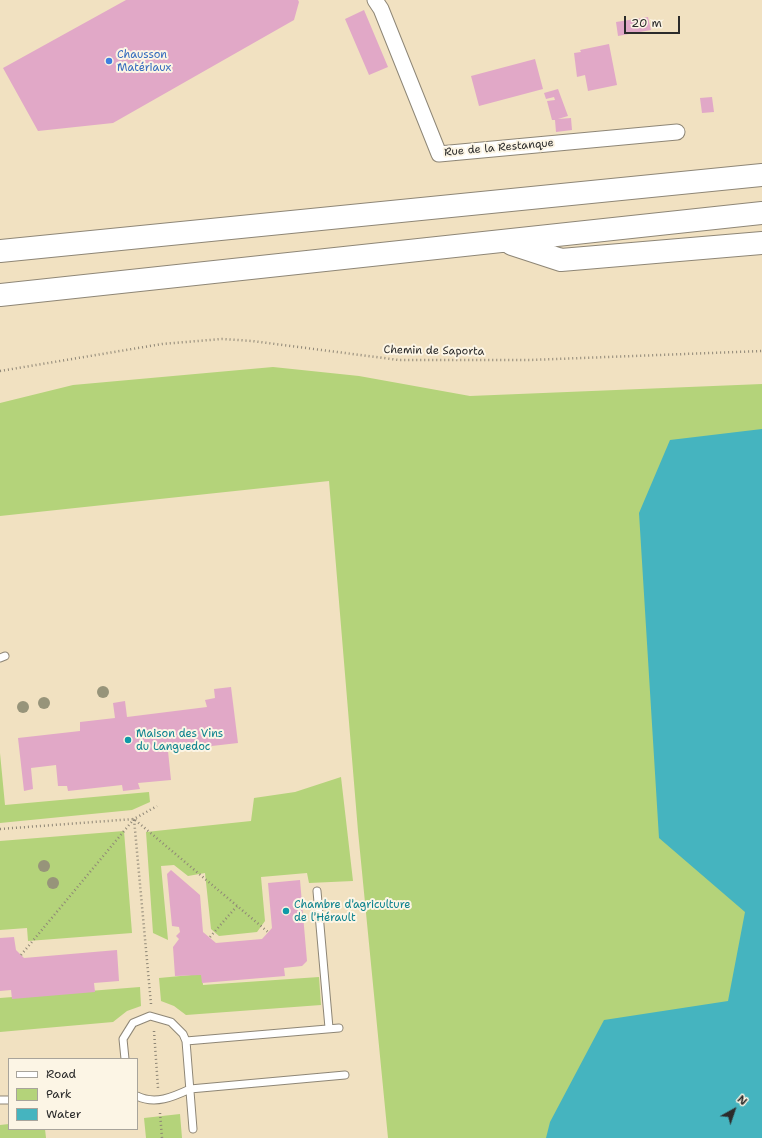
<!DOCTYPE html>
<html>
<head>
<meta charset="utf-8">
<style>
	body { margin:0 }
	#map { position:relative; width:762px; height:1138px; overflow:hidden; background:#f1e1c1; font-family:"Shantell Sans",sans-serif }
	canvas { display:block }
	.legend { position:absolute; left:8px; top:1058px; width:130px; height:72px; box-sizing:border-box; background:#fcf5e5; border:1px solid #a8a49b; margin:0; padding:5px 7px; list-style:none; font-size:12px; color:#2b2b2b }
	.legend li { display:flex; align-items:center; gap:8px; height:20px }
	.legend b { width:20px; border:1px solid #a8a49b }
	.north { position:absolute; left:714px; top:1090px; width:40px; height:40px; -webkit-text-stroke:3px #fcf5e5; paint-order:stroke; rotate:40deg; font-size:11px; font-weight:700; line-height:16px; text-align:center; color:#2b2b2b }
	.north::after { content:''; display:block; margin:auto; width:14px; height:18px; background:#2b2b2b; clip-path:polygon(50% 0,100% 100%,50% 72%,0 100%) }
	.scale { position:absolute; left:624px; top:16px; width:56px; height:18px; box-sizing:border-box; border:2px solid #2b2b2b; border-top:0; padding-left:5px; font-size:12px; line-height:14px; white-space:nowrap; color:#2b2b2b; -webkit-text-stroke:3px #fcf5e5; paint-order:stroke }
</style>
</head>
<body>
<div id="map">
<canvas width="762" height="1138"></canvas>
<ul class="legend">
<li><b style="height:5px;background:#fff"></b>Road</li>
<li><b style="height:11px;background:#b4d37a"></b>Park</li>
<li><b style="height:11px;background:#45b4bf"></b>Water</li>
</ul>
<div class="north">N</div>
<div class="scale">20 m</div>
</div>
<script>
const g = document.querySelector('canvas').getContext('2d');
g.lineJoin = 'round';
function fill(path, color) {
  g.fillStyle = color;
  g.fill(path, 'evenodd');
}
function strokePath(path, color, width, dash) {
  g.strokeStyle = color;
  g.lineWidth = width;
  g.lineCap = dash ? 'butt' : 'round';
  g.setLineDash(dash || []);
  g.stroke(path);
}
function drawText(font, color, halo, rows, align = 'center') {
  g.font = font + ' "Shantell Sans",sans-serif';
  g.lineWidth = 4;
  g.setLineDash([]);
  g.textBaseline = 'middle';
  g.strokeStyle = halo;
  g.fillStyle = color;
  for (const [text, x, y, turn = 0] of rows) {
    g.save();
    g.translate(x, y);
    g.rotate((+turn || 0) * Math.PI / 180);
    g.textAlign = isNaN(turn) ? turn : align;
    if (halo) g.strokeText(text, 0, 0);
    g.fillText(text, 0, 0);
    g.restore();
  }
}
fill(new Path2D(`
	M273,367L359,376L470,396L762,384V1138H388L358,831L329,481L0,516V403L73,385Z
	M0,753L5,805L149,792L150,802L132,810L0,823Z
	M341,777L353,881L309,883L307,873L261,877L265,921L257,932L219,936L211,929L205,873L188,876L174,865L161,866L168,940L153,933L146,832L251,821L254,798L295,792Z
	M124,831L132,933L28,941L27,928L0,930V841Z
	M202,974L203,985L319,977L321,1005L186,1015L174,1006L161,1001L159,978Z
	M140,987L141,1006L127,1011L113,1022L0,1032V998Z
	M180,1114L182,1138H146L144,1118Z
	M9,1124V1129H45L46,1138H0V1125Z`), '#b4d37a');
fill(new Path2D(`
	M762,429V1138H546L550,1122L604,1020L728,1001L745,912L659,838L639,513L670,440Z`), '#45b4bf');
fill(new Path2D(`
	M126,0H298L299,2L294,20L113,123L38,131L3,68Z
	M364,10L388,67L369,75L345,19Z
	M648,17L651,30L618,36L616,22Z
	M609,44L617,85L588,91L585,75L577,77L574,53L581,52L580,50Z
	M535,59L543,89L479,106L471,76Z
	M558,89L568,116L558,119L571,118L572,130L556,132L555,120H552L547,101L555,100L554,97L546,99L544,93Z
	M712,97L714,112L702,113L700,98Z
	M231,687L238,743L168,751L171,780L138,783L140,789L123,791L122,785L68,791L67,786H58L56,765L31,768L33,789L24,791L18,738L80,731V722L115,718L113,703L125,701L127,717L207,707L205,700L215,698L214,689Z
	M171,870L200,895L203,932L216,943L262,939L272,928L268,883L300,880L307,961L302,966L284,968L285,976L202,983L201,975L175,976L173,947L179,939L176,936L180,932L179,927L172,926L167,874Z
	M14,937L16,950L24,958L117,950L119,981L94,983L95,992L12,999L11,990L0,991V938Z`), '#e1a8c7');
const lane = new Path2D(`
	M0,658L5,656
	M317,891L329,1028
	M186,1041L339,1028
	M125,1059L123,1039L133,1023L150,1016L171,1022L183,1034L186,1041L193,1129
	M137,1096C155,1105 173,1097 190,1089L345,1075
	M0,1100H9`);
const street = new Path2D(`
	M375,0L381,9L439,154L677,132`);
const highway = new Path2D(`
	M512,244L561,260L762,243
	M0,251L762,175
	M0,295L762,213`);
strokePath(lane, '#8e8676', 9);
strokePath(street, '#8e8676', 17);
strokePath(highway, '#8e8676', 24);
strokePath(new Path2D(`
	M0,371L162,344L222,339L252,341L399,360H530L762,351
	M0,829L134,819L268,932
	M210,937L237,906
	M21,955L134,819
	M151,1004L134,819L157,806
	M154,1031L158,1088
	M160,1113L162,1138`), '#8e8676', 2.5, [1, 3]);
strokePath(lane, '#fff', 7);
strokePath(street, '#fff', 15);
strokePath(highway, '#fff', 22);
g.fillStyle = '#97947a';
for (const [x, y] of [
	[103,692],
	[44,703],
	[23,707],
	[44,866],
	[53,883]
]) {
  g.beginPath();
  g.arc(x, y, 6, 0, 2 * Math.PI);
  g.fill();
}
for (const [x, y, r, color] of [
	[109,61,4,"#3f7fe0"],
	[128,740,4,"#0f9aa8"],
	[286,911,4,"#0f9aa8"]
]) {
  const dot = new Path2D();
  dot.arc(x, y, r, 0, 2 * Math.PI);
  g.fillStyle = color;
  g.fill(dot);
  strokePath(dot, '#fcf5e5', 1.5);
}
drawText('11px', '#366cbe', '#fcf5e5', [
	["Chausson",117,55],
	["Matériaux",117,68]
], 'left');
drawText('11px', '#2b2b2b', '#fcf5e5', [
	["Rue de la Restanque",499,148,-5],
	["Chemin de Saporta",434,351,1]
]);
drawText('11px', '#0d838f', '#fcf5e5', [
	["Maison des Vins",136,734],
	["du Languedoc",136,747],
	["Chambre d'agriculture",294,905],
	["de l'Hérault",294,918]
], 'left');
</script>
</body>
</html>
